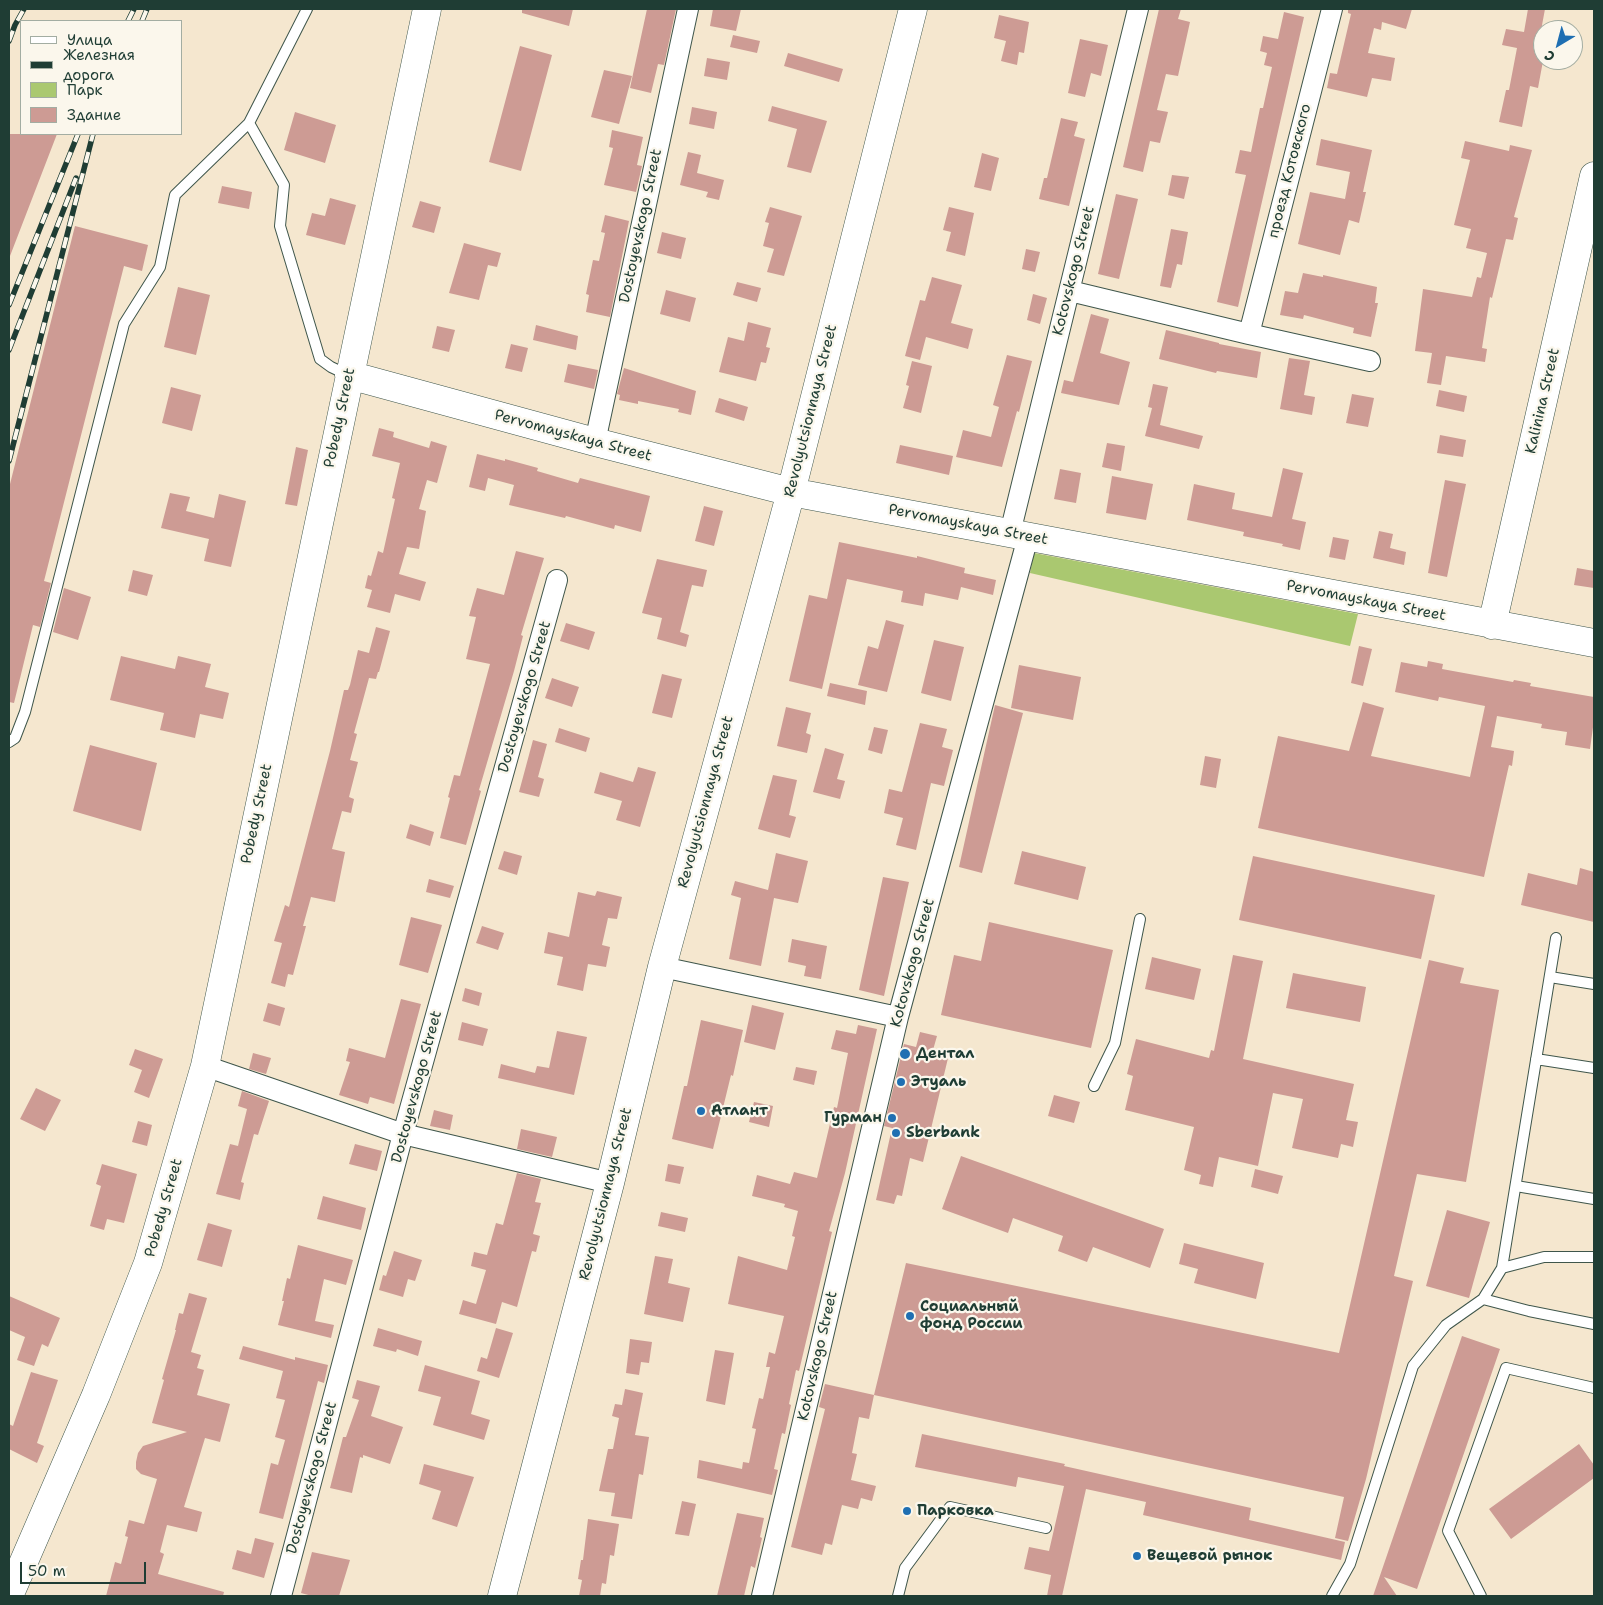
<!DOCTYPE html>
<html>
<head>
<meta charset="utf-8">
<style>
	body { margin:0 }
	#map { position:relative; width:1603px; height:1605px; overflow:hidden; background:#f5e7cf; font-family:"Shantell Sans",sans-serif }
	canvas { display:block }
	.frame { position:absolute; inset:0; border:10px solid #1f3d34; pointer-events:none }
	.legend { position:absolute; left:20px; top:20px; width:162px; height:115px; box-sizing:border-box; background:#fbf7ec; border:1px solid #a3ada2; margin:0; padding:6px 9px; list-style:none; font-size:15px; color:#1f3d34 }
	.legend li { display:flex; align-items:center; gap:10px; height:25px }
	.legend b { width:25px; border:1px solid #a3ada2 }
	.north { position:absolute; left:1533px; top:20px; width:50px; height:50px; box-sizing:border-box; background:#fbf7ec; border:1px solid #a3ada2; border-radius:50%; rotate:217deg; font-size:14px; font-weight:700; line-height:20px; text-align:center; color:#1f3d34 }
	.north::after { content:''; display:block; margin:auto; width:18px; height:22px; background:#1f6fb2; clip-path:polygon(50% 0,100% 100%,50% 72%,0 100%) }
	.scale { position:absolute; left:20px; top:1562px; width:126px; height:22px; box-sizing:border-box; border:2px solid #1f3d34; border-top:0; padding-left:6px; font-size:15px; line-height:18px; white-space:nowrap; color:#1f3d34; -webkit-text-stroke:4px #fbf7ec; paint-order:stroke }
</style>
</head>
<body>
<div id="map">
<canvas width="1603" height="1605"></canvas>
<div class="frame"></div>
<ul class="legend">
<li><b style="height:6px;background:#fff"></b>Улица</li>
<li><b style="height:6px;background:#1f3d34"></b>Железная дорога</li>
<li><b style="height:14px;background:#aac870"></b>Парк</li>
<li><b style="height:14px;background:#cd9b94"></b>Здание</li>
</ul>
<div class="north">С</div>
<div class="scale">50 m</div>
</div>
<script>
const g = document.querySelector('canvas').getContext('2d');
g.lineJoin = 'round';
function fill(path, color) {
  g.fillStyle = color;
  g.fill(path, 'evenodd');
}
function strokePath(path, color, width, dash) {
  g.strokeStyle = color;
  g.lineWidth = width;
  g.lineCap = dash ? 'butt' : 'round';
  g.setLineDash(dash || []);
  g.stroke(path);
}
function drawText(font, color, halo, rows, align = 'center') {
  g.font = font + ' "Shantell Sans",sans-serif';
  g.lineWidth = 4.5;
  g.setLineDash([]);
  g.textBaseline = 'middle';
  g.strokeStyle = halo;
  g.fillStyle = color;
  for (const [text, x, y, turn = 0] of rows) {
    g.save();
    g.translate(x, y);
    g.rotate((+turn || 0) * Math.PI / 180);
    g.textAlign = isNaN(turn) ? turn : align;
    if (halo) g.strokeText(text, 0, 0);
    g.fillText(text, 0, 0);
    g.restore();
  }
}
fill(new Path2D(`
	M1034,553L1358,614L1350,646L1030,573Z`), '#aac870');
fill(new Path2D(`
	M522,9H573L569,26L522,13Z
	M647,9H676L664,65L658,64L651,93L630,88Z
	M713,9H741L736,31L710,26Z
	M1159,9H1181L1178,19L1190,22L1178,76L1166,74L1157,110L1168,112L1160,143L1150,141L1143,172L1123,167Z
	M1348,9H1412L1406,29L1382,22L1381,30L1374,28L1368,53L1395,58L1391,81L1372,78L1367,97L1327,88L1330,73L1337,74L1351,14L1348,13Z
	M1528,9H1545L1540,36L1543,37V61L1538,88L1530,86L1522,127L1499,122L1506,90H1509L1517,48L1502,45L1506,29L1524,32Z
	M1284,12L1304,17L1238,307L1217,302L1246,175L1235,173L1240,150L1251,152L1260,108H1263L1272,67L1264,65L1267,53L1260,51L1263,36L1278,39Z
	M999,15L1029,22L1024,53L1019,52L1017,65L1001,61L1006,41L994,38Z
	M733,35L760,41L757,53L730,47Z
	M1080,39L1108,45L1101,76L1091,73L1085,97L1068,93Z
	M520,46L552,55L521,171L489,162Z
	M788,53L843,69L839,82L784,66Z
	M707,58L730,62L727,80L704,76Z
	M604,70L632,76L619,124L591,117Z
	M772,106L827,121L811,173L787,167L797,129L768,121Z
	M692,107L717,112L714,129L689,124Z
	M295,112L336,125L325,163L284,150Z
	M1061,118L1078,122L1074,136L1085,139L1069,206L1039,199L1044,178H1047Z
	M612,130L643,137L637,165L642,166L636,192L604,185L613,148L609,147Z
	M9,134H57L10,256H9Z
	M1321,139L1372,150L1363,192H1366L1359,223L1349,220L1340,255L1298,244L1310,192L1345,199L1350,172L1316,165Z
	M1465,141L1509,151L1510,145L1532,150L1514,217L1518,218L1513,240L1506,239L1492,298L1490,297L1482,348L1487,349L1485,362L1446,356L1441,385L1427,383L1432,353L1415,351L1423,289L1472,297L1477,277L1481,278L1487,253L1466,248L1471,229L1454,225L1470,160L1461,158Z
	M688,152L701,155L697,173L724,180L719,200L706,197L708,192L680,185Z
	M982,153L999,158L991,191L974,187Z
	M1172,175L1189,177L1184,199L1168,195Z
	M222,186L252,192L249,209L218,203Z
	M1116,194L1138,199L1119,279L1098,274Z
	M330,198L356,205L345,245L306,235L312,213L325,216Z
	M420,201L441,207L434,233L412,227Z
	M770,207L802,216L784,276L767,272L774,249L763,246L769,223L765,222Z
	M949,207L974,213L965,256L946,251L951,232L943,230Z
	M605,215L629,221L610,317L586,312L589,295L586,294L593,260L599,261L605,233L601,232Z
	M75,226L148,245L142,271L124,266L44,581L51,583L40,627L33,625L14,703L9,702V488Z
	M1171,229L1188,232L1182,265L1177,264L1171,288L1160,286Z
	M662,232L686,238L681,259L657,253Z
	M464,243L501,253L497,267L488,265L479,300L449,293Z
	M1026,249L1040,252L1035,272L1022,269Z
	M1303,273L1323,277V275L1377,287L1375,303H1378L1371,337L1353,333L1354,328L1304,315L1303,319L1280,315L1285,291L1298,293Z
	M932,277L962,285L951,323L973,329L968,349L926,337L920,360L905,356L920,300L925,301Z
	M737,282L761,288L757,302L733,295Z
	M178,287L210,295L196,355L164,347Z
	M666,290L696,298L690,322L660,314Z
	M1033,294L1047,298L1040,324L1027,320Z
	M1091,314L1109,319L1100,353L1130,362L1119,405L1061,393L1064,380L1073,382Z
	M748,322L771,328L766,347L770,348L766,363L761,362L756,381L719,372L728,337L744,341Z
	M536,325L578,336L576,350L533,340Z
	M437,326L455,330L449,352L432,348Z
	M1166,330L1219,343V344L1261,352L1257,378L1217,371L1216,373L1159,359Z
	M511,344L528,348L522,372L505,368Z
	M1007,355L1032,361L1019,412L1017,411L1002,467L956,457L963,430L991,437L999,407L993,405Z
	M1289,358L1310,361L1304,395L1315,397L1312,415L1280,409Z
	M912,361L932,366L921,413L903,408L909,386L906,385Z
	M568,364L598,370L594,389L564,382Z
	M624,368L696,391L691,415L678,412L679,409L638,401V404L619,400L620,395L617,394Z
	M1153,384L1168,387L1160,425L1203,436L1199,449L1145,436L1152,408L1148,407Z
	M171,387L201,395L192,431L162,423Z
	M1439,390L1467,396L1464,412L1436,406Z
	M1352,394L1374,398L1368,427L1346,423Z
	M719,398L748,407L744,421L715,412Z
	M379,428L394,432L393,437L429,448L431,441L447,446L437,483L427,480L419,509L426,511L419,549L407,547L399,574L426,582L420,601L395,594L390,613L367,607L372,590L365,588L368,575L371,576L378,551L383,553L395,499L392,498L400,463L372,456Z
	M1440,435L1466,440L1463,457L1437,453Z
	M1107,443L1125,446L1121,471L1102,467Z
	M900,445L953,456L949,475L896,463Z
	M296,447L308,450L297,506L285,504Z
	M477,454L505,461V459L538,468L537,471L578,483L580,478L650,496L641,532L615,525L614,529L566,516L565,518L509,505L514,485L488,478L485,491L469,487Z
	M1283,468L1303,473L1292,519L1306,522L1300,550L1282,546L1283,544L1243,536L1244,532L1187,520L1194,484L1235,493L1232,509L1272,517Z
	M1060,469L1081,473L1076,503L1054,499Z
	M1112,476L1153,484L1146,520L1106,513Z
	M1445,480L1466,484L1447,577L1428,573Z
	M170,493L190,497L186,511L214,518L219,494L246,501L231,567L204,561L209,539L161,528Z
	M704,506L723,511L714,546L695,541Z
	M1379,531L1393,534L1390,548L1406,552L1404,565L1373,558Z
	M1333,537L1349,540L1345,560L1329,557Z
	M839,542L917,558V556L965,568L964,573L996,580L993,595L961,587L958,600L925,593L923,606L901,602L903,591L847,579L822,689L789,681L809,595L827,599Z
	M516,551L544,558L521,635L523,636L514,671L479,790L481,791L466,845L440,838L450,798L448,797L454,775L460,776L490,664L466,659L476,617L469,616L477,588L504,595Z
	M657,559L707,570L703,587L692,585L680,632L689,635L686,647L657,639L662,618L642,613Z
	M1577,568L1594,571V588L1574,585Z
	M133,570L153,575L147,596L128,591Z
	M64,588L91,597L78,640L53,632Z
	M886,620L904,625L887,692L858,685L868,646L878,649Z
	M566,623L595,632L589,650L560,641Z
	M376,627L390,631L379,672H378L376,679L369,678L354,733L357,734L350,760L358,762L349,797L354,799L351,813L342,811L332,849L345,852L335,902L311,897L303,926H306L293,975L288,974L285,987L271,983L282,943L274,941L285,905L289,907L330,751L344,690H348L350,685L358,650L369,653Z
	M934,640L964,647L951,701L921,693Z
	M1359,646L1372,649L1363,686L1351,683Z
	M121,656L175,669L178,656L211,664L205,687L229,693L223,719L200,714L195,738L160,730L164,713L110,700Z
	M1428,661L1443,664L1442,669L1513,682L1514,680L1531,683L1530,686L1594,697V720L1590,749L1565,745L1567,732L1541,728L1542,724L1497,716L1491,747L1514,751L1512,766L1509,765L1484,877L1258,828L1278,736L1349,751L1363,702L1384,708L1371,756L1470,777L1485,706L1439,697L1438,701L1395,692L1401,662L1427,667Z
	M1019,665L1081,677L1073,720L1011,708Z
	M662,674L682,679L672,718L652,713Z
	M552,678L579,687L572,707L545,698Z
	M830,683L867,691L865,705L827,696Z
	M995,705L1023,713L982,873L959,867Z
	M786,707L811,713L806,733L811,735L807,753L777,746Z
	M920,723L947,729L942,747L953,750L944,786L931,783L916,850L896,845L903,818L884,813L889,789L902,792Z
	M874,727L888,730L882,754L868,750Z
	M559,728L590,738L586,752L555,742Z
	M533,740L547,744L538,777L544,779L539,797L519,792Z
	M90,745L157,763L141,831L73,811Z
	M825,748L844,754L837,779L845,781L840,799L813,792Z
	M1205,756L1221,759L1216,788L1200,785Z
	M638,767L656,772L640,827L616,820L622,801L594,793L600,772L633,782Z
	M773,775L797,780L789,815L796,817L790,838L758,829Z
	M410,824L434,832L430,846L406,838Z
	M504,851L522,856L517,875L498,869Z
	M1022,851L1086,867L1078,900L1014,884Z
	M776,853L808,861L798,903L774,898L761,966L729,959L741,898L731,895L735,881L768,890Z
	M1253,856L1435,895L1421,959L1239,920Z
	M1580,868L1594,872V922L1521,905L1528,873L1577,885Z
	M883,877L909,882L884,996L859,990Z
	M429,879L454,886L450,898L426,892Z
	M597,891L622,897L617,919L608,918L602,945L610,947L606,967L588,964L583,991L557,985L563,957L544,953L548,932L569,937L578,892L595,896Z
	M411,917L442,925L428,973L399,965Z
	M989,922L1113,950L1091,1048L941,1015L954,955L981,961Z
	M482,926L504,933L498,950L476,943Z
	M792,939L827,946L821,979L804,976L806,966L788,962Z
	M1233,955L1263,961L1243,1059L1354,1084L1346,1120L1358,1122L1353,1147L1341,1144L1338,1158L1292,1148L1303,1099L1273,1093L1258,1166L1219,1157L1213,1187L1199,1184L1201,1175L1184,1170L1194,1127L1125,1110L1133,1076L1127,1074L1136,1039L1209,1058L1211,1050L1214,1051Z
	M1152,957L1201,969L1194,1000L1145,989Z
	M1429,960L1464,968L1460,983L1499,990L1466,1182L1417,1174L1394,1276L1413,1281L1366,1479L1348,1541L1335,1538L1344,1497L874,1395L906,1263L1339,1353Z
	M1293,973L1366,987L1360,1022L1286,1008Z
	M465,988L482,993L479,1006L462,1001Z
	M401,999L421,1004L394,1104L370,1097L368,1104L339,1095L350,1062L346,1061L349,1048L385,1058Z
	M268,1003L285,1008L280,1026L263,1021Z
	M752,1005L784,1013L775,1050L744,1042Z
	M701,1020L743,1030L733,1076L731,1075L713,1149L672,1139L684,1086H687Z
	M462,1022L488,1029L483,1046L458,1040Z
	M858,1025L877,1029L845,1173L829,1231L832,1232L799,1371L796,1370L789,1404L791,1405L785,1434L782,1433L774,1469L778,1470L772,1495L697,1478L699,1460L742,1469L743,1462L749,1463L756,1429L752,1428L759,1398L763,1399L770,1367H766L769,1352L775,1354L784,1316L728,1304L738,1256L787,1270L795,1237L792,1236L798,1211L784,1207L785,1204L752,1196L757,1175L790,1184L794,1172L817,1178L834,1107L837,1108L848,1053L831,1049L836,1030L856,1034Z
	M557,1031L587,1037L574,1095L498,1078L501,1064L535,1073L537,1066L549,1068Z
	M920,1032L937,1036L933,1050L949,1054L923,1162L910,1158L902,1196L897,1195L894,1204L876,1200L892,1128L884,1126L904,1044L916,1047Z
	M135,1049L163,1059L149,1098L134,1092L142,1070L129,1065Z
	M253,1053L271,1058L266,1074L249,1069Z
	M796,1067L817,1071L814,1085L793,1080Z
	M36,1088L61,1100L45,1131L20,1119Z
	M242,1091L269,1101L258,1135L254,1134L241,1182L244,1183L240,1200L216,1194L230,1144L238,1146L247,1109L238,1106Z
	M1054,1095L1080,1102L1074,1123L1048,1116Z
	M754,1102L773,1106L769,1127L749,1122Z
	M434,1110L453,1115L450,1130L430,1126Z
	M138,1121L152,1125L147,1146L132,1142Z
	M521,1129L557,1137L552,1157L517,1149Z
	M355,1144L382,1151L377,1171L349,1164Z
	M961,1156L1164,1229L1150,1268L1093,1247L1087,1262L1058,1251L1063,1236L1013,1218L1008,1233L942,1209Z
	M102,1164L137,1174L124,1223L107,1219L104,1230L90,1226L101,1186L96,1184Z
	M668,1164L684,1167L680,1184L665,1181Z
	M1255,1169L1283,1176L1278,1194L1251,1187Z
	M517,1173L541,1179L535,1202L541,1203L533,1234L540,1236L536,1252L532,1251L517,1307L502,1302L496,1324L459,1314L463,1300L476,1304L486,1270L471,1266L474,1252L487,1255L496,1223L503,1225Z
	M323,1196L366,1208L361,1230L317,1219Z
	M1447,1210L1490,1222L1469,1298L1426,1286Z
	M661,1212L688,1218L685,1232L658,1226Z
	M208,1223L232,1230L222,1267L197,1260Z
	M1184,1243L1264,1263L1256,1299L1194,1283L1198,1269L1179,1264Z
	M298,1245L353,1260L346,1285L324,1279L315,1321L334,1325L331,1338L278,1325L284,1301H282L287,1278L290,1279Z
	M394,1251L422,1260L415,1281L408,1279L403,1297L379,1290L383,1275L386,1276Z
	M655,1256L673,1259L668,1283L690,1288L683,1322L644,1314Z
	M189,1293L207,1298L191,1352L201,1355L197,1368L204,1370L197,1395L230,1404L220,1442L205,1438L184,1507L202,1512L197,1532L167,1525L160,1552L164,1554L158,1574L224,1592L223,1596H106L115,1562L121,1564L128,1537L125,1536L129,1520L144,1524L157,1479L141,1474L136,1469V1462L138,1453L143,1446L187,1432L152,1423L164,1380L162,1379L176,1330H175L179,1313L183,1314Z
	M9,1296L60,1318L48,1347L42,1344L34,1366L17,1360L25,1337L9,1330Z
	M378,1328L422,1341L418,1356L397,1349L396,1352L373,1346Z
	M496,1328L513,1333L499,1378L477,1371L481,1357L487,1359Z
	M1462,1336L1500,1349L1417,1589L1384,1577L1397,1596H1373Z
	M630,1339L652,1342L649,1363L641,1362L639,1375L626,1373Z
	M243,1346L295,1360V1357L328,1365L324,1383L318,1381L283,1519L259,1513L271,1463L278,1465L285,1440L275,1437L285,1400L276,1398L283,1371L239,1359Z
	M715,1350L734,1353L725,1405L706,1401Z
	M425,1365L480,1381L471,1414L490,1420L484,1440L433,1425L441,1397L418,1391Z
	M31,1372L58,1380L37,1443L44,1446L37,1463L9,1449V1424L13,1426Z
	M357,1380L380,1386L371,1416L403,1427L390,1464L363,1455V1458L360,1457L352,1493L330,1488L343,1437H346L359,1400L352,1398Z
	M825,1384L874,1395L869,1419L859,1417L852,1453L857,1454L851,1480L876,1486L872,1501L861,1498L858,1509L842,1505L832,1545L825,1543L822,1555L791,1547L825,1409L819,1407Z
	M625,1389L643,1393L635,1435L649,1437L643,1475L639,1474L632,1519L611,1516L615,1493L599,1491L608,1449H613L619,1418L612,1416L615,1404L622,1405Z
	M922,1434L1065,1464L1064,1466L1251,1508L1249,1520L1345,1542L1341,1560L1143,1515L1146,1502L1086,1489L1062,1596H1047L1051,1575L1024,1569L1029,1547L1049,1551L1064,1486L1018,1477L1016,1487L915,1467Z
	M1579,1444L1594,1465V1478L1511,1539L1489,1509Z
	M424,1464L474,1477L457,1527L432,1519L441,1491L419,1484Z
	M682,1501L696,1504L689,1536L675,1534Z
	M737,1513L764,1518L760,1537L762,1538L760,1547L755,1568L751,1566L744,1596H717Z
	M588,1519L619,1524L614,1556L610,1555L606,1584L602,1583L600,1596H579L582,1580L578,1579L581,1560H583Z
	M255,1538L274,1543L264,1578L232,1569L237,1550L251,1554Z
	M312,1552L350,1560L339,1596H312L301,1593Z`), '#cd9b94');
const lane = new Path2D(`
	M249,123L284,185L280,226L320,359L331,367L348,375
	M9,742L15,738L25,712L124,324L160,267L175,195L249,123L307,9
	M1550,977L1594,984
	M1536,1059L1594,1068
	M1094,1086L1115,1043L1140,919
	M1516,1186L1594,1199
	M1502,1268L1544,1257H1594
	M1483,1299L1529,1311L1594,1324
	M898,1596L905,1568L950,1507L1046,1528
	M1332,1596L1350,1564L1413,1366L1446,1325L1483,1299L1502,1268L1556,938
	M1481,1596L1448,1531L1506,1368L1594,1388`);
const street = new Path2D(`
	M1070,291L1249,334L1332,9
	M1249,334L1370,361
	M595,442L688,9
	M1010,533L1138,9
	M662,967L898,1017
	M205,1066L403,1134L610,1183
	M281,1596L403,1134L557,580
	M762,1596L898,1017L1028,537`);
const secondary = new Path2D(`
	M349,375L595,442L791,492L1594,643
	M1492,625L1594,176
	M9,1596L96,1395L148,1263L205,1066L427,9
	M502,1596L610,1183L662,967L791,492L913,9`);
strokePath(lane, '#3f564b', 12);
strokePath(street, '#3f564b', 22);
strokePath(secondary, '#3f564b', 29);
strokePath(lane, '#fff', 10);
strokePath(street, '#fff', 20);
strokePath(secondary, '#fff', 28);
const rail = new Path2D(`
	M128,21L134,9
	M142,21L147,9
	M9,41L15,25L24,9
	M9,305L78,134
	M9,350L76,178
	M9,461L93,134`);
strokePath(rail, '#1f3d34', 5.5);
strokePath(rail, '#fbf7ec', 4, [11]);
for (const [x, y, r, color] of [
	[905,1054,6,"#1f6fb2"],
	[901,1082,5,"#1f6fb2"],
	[701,1111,5,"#1f6fb2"],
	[892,1118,5,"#1f6fb2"],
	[896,1133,5,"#1f6fb2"],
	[910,1316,5,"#1f6fb2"],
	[907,1511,5,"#1f6fb2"],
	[1137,1556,5,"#1f6fb2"]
]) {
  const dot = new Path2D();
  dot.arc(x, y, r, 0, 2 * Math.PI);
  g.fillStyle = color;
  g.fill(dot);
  strokePath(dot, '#fbf7ec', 2);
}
drawText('15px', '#1f3d34', '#fbf7ec', [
	["проезд Котовского",1290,171,-76],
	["Dostoyevskogo Street",641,226,-78],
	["Kotovskogo Street",1074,271,-76],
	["Kalinina Street",1543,401,-77],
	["Revolyutsionnaya Street",811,411,-76],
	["Pobedy Street",340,418,-78],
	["Pervomayskaya Street",573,436,15],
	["Pervomayskaya Street",968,525,11],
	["Pervomayskaya Street",1366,601,11],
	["Dostoyevskogo Street",525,697,-74],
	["Revolyutsionnaya Street",706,802,-75],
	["Pobedy Street",257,814,-78],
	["Kotovskogo Street",913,963,-75],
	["Dostoyevskogo Street",417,1087,-75],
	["Revolyutsionnaya Street",606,1194,-76],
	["Pobedy Street",164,1208,-74],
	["Kotovskogo Street",818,1356,-77],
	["Dostoyevskogo Street",312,1478,-75]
]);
drawText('bold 15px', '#1f3d34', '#fbf7ec', [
	["Дентал",916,1054],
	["Этуаль",911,1082],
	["Атлант",711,1111],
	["Гурман",882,1118,"right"],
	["Sberbank",906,1133],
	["Социальный",920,1307],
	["фонд России",920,1324],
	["Парковка",917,1511],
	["Вещевой рынок",1147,1556]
], 'left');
</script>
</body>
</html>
